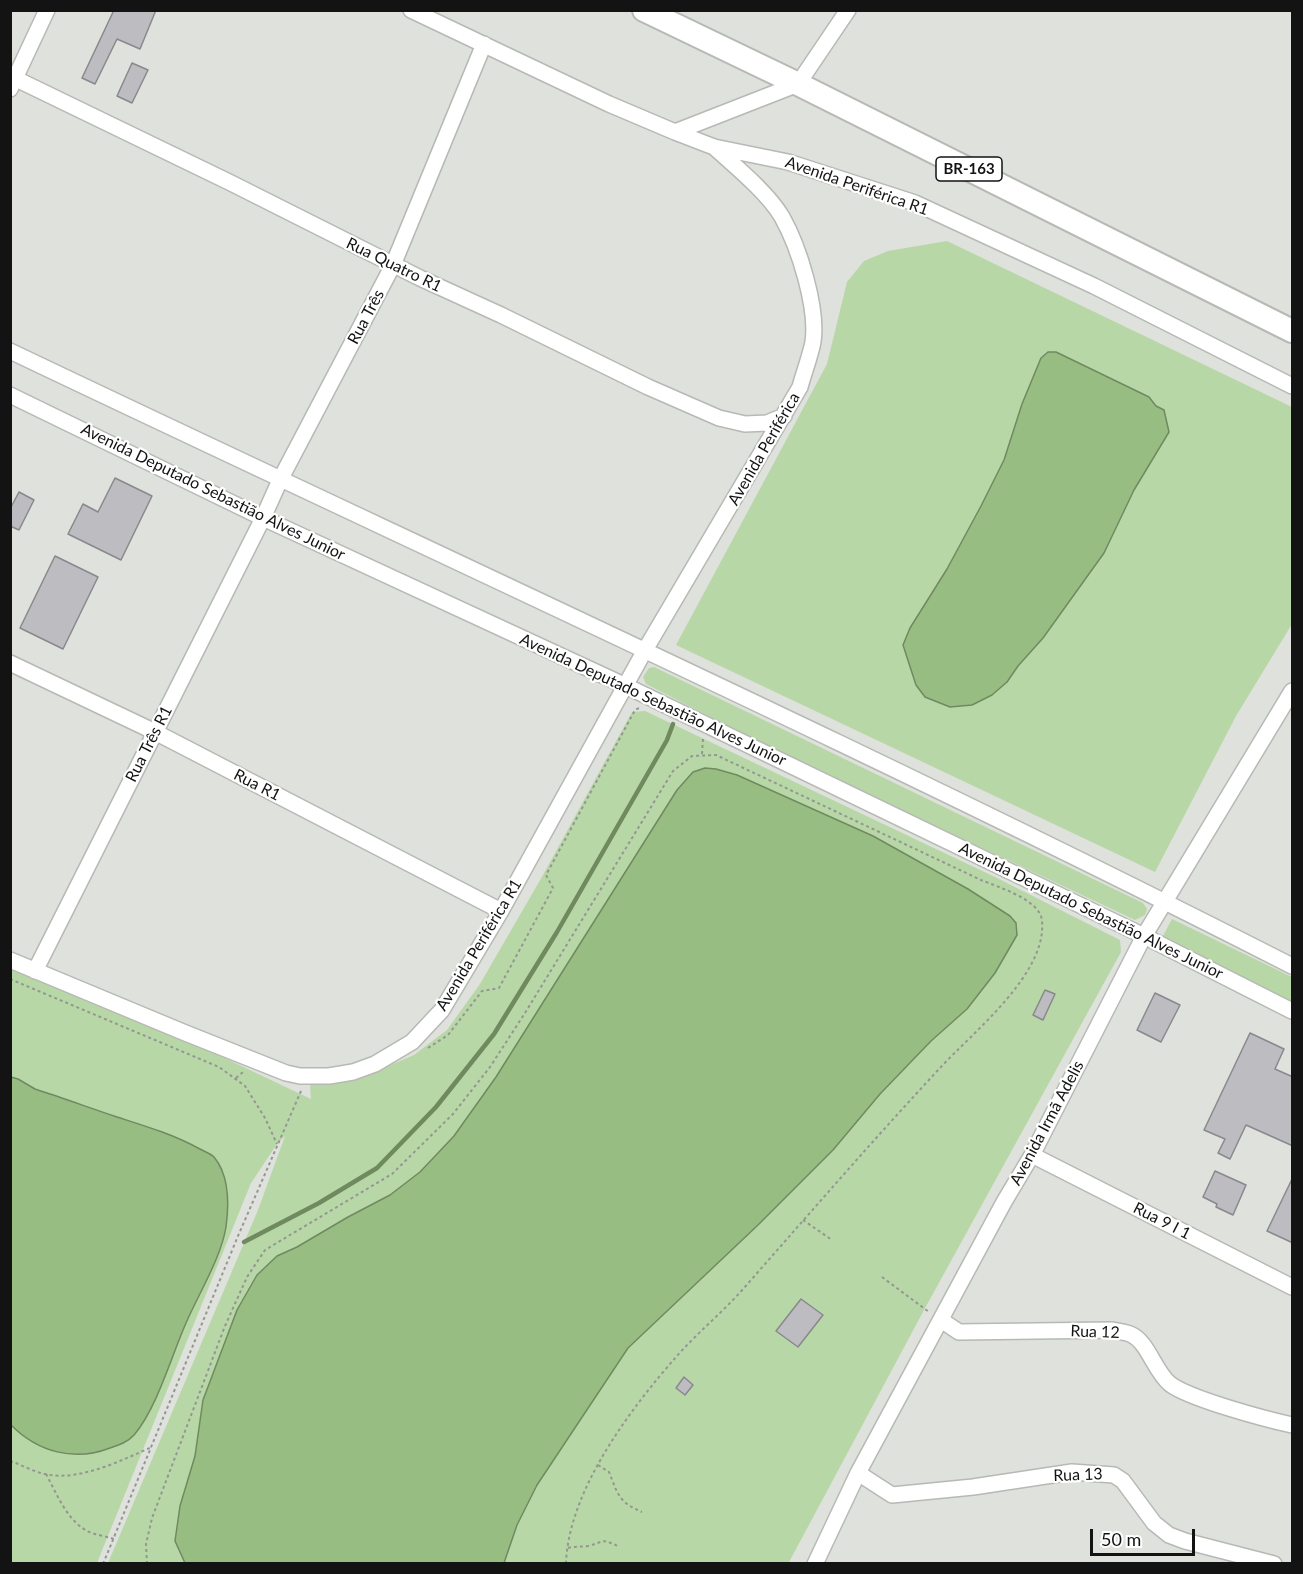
<!DOCTYPE html>
<html>
<head>
<meta charset="utf-8">
<style>
	body { margin:0 }
	#map { position:relative; width:1303px; height:1574px; overflow:hidden; background:#dee1dc; font-family:Lato,sans-serif }
	canvas { display:block }
	.frame { position:absolute; inset:0; border:12px solid #121312; pointer-events:none }
	.scale { position:absolute; left:1090px; top:1529px; width:105px; height:27px; box-sizing:border-box; border:3px solid #121312; border-top:0; padding-left:8px; font-size:18px; line-height:21px; white-space:nowrap; color:#121312; -webkit-text-stroke:4px #fff; paint-order:stroke }
</style>
</head>
<body>
<div id="map">
<canvas width="1303" height="1574"></canvas>
<div class="frame"></div>
<div class="scale">50 m</div>
</div>
<script>
const g = document.querySelector('canvas').getContext('2d');
g.lineJoin = 'round';
function fill(path, color) {
  g.fillStyle = color;
  g.fill(path, 'evenodd');
}
function strokePath(path, color, width, dash) {
  g.strokeStyle = color;
  g.lineWidth = width;
  g.lineCap = dash ? 'butt' : 'round';
  g.setLineDash(dash || []);
  g.stroke(path);
}
function drawText(font, color, halo, rows, align = 'center') {
  g.font = font + ' Lato,sans-serif';
  g.lineWidth = 4.5;
  g.setLineDash([]);
  g.textBaseline = 'middle';
  g.strokeStyle = halo;
  g.fillStyle = color;
  for (const [text, x, y, turn = 0] of rows) {
    g.save();
    g.translate(x, y);
    g.rotate((+turn || 0) * Math.PI / 180);
    g.textAlign = isNaN(turn) ? turn : align;
    if (halo) g.strokeText(text, 0, 0);
    g.fillText(text, 0, 0);
    g.restore();
  }
}
fill(new Path2D(`
	M947,241L1292,407V624L1236,716L1155,872L676,645L827,364L847,282L864,261L888,251Z
	M654,667L1143,903L1147,909L1145,915L1135,920L785,755L646,684L643,677L649,668Z
	M645,711L995,877L1120,940L1121,952L924,1310L788,1564L108,1563L258,1210L285,1136L277,1144L251,1183L97,1563H11L10,967L197,1045L311,1099L310,1085L363,1077L414,1055L447,1030L480,984L543,875L632,712Z
	M1172,919L1292,977V1014L1157,947Z`), '#b8d7a6');
const water = new Path2D(`
	M1048,352H1056L1149,397L1156,406L1164,410L1169,432L1134,490L1104,553L1043,638L1018,666L1007,682L992,695L972,705L950,707L925,697L916,685L903,645L910,628L947,569L981,506L1004,460L1022,404L1041,358Z
	M705,768L716,769L737,775L873,836L968,889L1010,916L1016,923L1017,935L995,973L967,1009L931,1041L880,1094L833,1150L758,1225L628,1348L537,1485L517,1525L504,1563H185L175,1541L180,1506L195,1456L203,1400L237,1310L257,1275L277,1256L297,1247L348,1217L390,1195L420,1172L454,1136L496,1077L677,790L693,772Z
	M11,1077L18,1079L35,1089C63,1098 90,1108 117,1117C145,1126 172,1134 198,1148C203,1151 210,1153 214,1157C229,1175 229,1205 226,1227C221,1258 198,1295 186,1323C171,1357 157,1408 134,1435C128,1442 119,1445 110,1448C74,1462 38,1452 11,1425Z`);
fill(water, '#98bd82');
strokePath(water, '#708a60', 1.5);
strokePath(new Path2D(`
	M244,1242L319,1203L377,1168L436,1107L494,1034L557,932L667,740L673,724`), '#708a60', 4.5);
const building = new Path2D(`
	M114,10H156L140,49L117,39L95,84L82,78Z
	M132,63L148,70L132,103L117,96Z
	M115,478L152,496L121,560L68,534L83,504L98,512Z
	M19,492L34,500L19,530L10,526V509Z
	M55,556L98,577L63,649L20,628Z
	M1045,990L1055,994L1043,1020L1033,1015Z
	M1155,993L1180,1005L1161,1042L1137,1030Z
	M1250,1033L1284,1049L1275,1069L1293,1077V1146L1246,1125L1230,1159L1218,1153L1225,1139L1204,1130Z
	M1215,1171L1246,1185L1233,1215L1216,1207L1217,1204L1203,1197Z
	M1293,1177V1243L1267,1231Z
	M801,1299L823,1315L798,1347L776,1331Z
	M684,1377L693,1385L685,1395L676,1388Z`);
fill(building, '#bdbcc1');
strokePath(building, '#89888d', 1.5);
const minor = new Path2D(`
	M411,10L609,104L675,132L714,147L788,162L915,203L1094,286L1292,386
	M10,76L231,183L420,278L501,315L648,387L719,418L745,424L767,423L784,416
	M10,89L47,10
	M675,132L798,84L848,10
	M10,351C438,555 870,751 1292,966
	M10,395L263,518L626,686L1144,936L1292,1011
	M10,663L155,732L501,911
	M10,960L183,1032L286,1073L300,1076H329L353,1072L375,1064L412,1042L442,1010L501,911L645,650L800,387C804,372 810,357 813,342C818,308 799,247 782,217C768,193 735,166 714,147
	M35,971L263,518L280,480L393,265L484,44
	M1032,1155L1292,1287
	M941,1320L959,1332L1112,1330C1118,1331 1125,1332 1130,1334C1148,1341 1154,1371 1170,1384C1190,1399 1265,1419 1292,1425
	M858,1473L892,1495L973,1487L1072,1472L1114,1475L1123,1481L1154,1523L1169,1535L1185,1541L1274,1564
	M815,1564L858,1473L1004,1202L1032,1155L1144,936L1292,691`);
const highway = new Path2D(`
	M644,10L798,84L1292,331`);
strokePath(minor, '#b6b9b4', 18);
strokePath(highway, '#b6b9b4', 26);
strokePath(new Path2D(`
	M702,754L703,739
	M10,979L219,1067L245,1086L265,1118L277,1144
	M428,1048L448,1035L482,991L499,988L553,888L546,875L635,710L639,708
	M236,1078L243,1072
	M803,1220L832,1240
	M882,1277L929,1312
	M10,1461C22,1465 34,1472 45,1474C79,1482 122,1460 152,1447
	M598,1465L609,1472C618,1494 618,1502 642,1512
	M46,1474C57,1494 66,1519 87,1531C95,1535 106,1536 114,1539
	M568,1548C575,1546 581,1547 588,1546C607,1541 600,1538 620,1547
	M103,1564L238,1236L301,1091
	M147,1564L146,1544L152,1518L225,1326L247,1277L265,1250L392,1174L453,1114L490,1067L525,1013L673,771L692,756L716,755L981,880C998,887 1041,900 1042,921C1047,974 973,1032 940,1068C873,1140 809,1214 744,1288C723,1312 698,1332 677,1356C631,1408 568,1491 566,1564`), '#949692', 2, [3, 3]);
strokePath(minor, '#fff', 15);
strokePath(highway, '#fff', 22);
for (const [x, y, w] of [
	[969,169,66]
]) {
  const box = new Path2D();
  box.roundRect(x - w / 2, y - 12, w, 24, 4.5);
  g.fillStyle = '#fff';
  g.fill(box);
  strokePath(box, '#121312', 1.5);
}
drawText('bold 15px', '#121312', null, [
	["BR-163",969,169]
]);
drawText('16px', '#121312', '#fff', [
	["Avenida Periférica R1",857,186,19],
	["Rua Quatro R1",394,265,26],
	["Rua Três",366,317,-62],
	["Avenida Periférica",764,449,-60],
	["Avenida Deputado Sebastião Alves Junior",213,492,26],
	["Avenida Deputado Sebastião Alves Junior",653,700,25],
	["Rua Três R1",149,744,-63],
	["Rua R1",257,785,27],
	["Avenida Deputado Sebastião Alves Junior",1091,911,26],
	["Avenida Periférica R1",479,945,-59],
	["Avenida Irmã Adelis",1047,1123,-62],
	["Rua 9 I 1",1162,1221,27],
	["Rua 12",1095,1332,2],
	["Rua 13",1078,1475,-2]
]);
</script>
</body>
</html>
